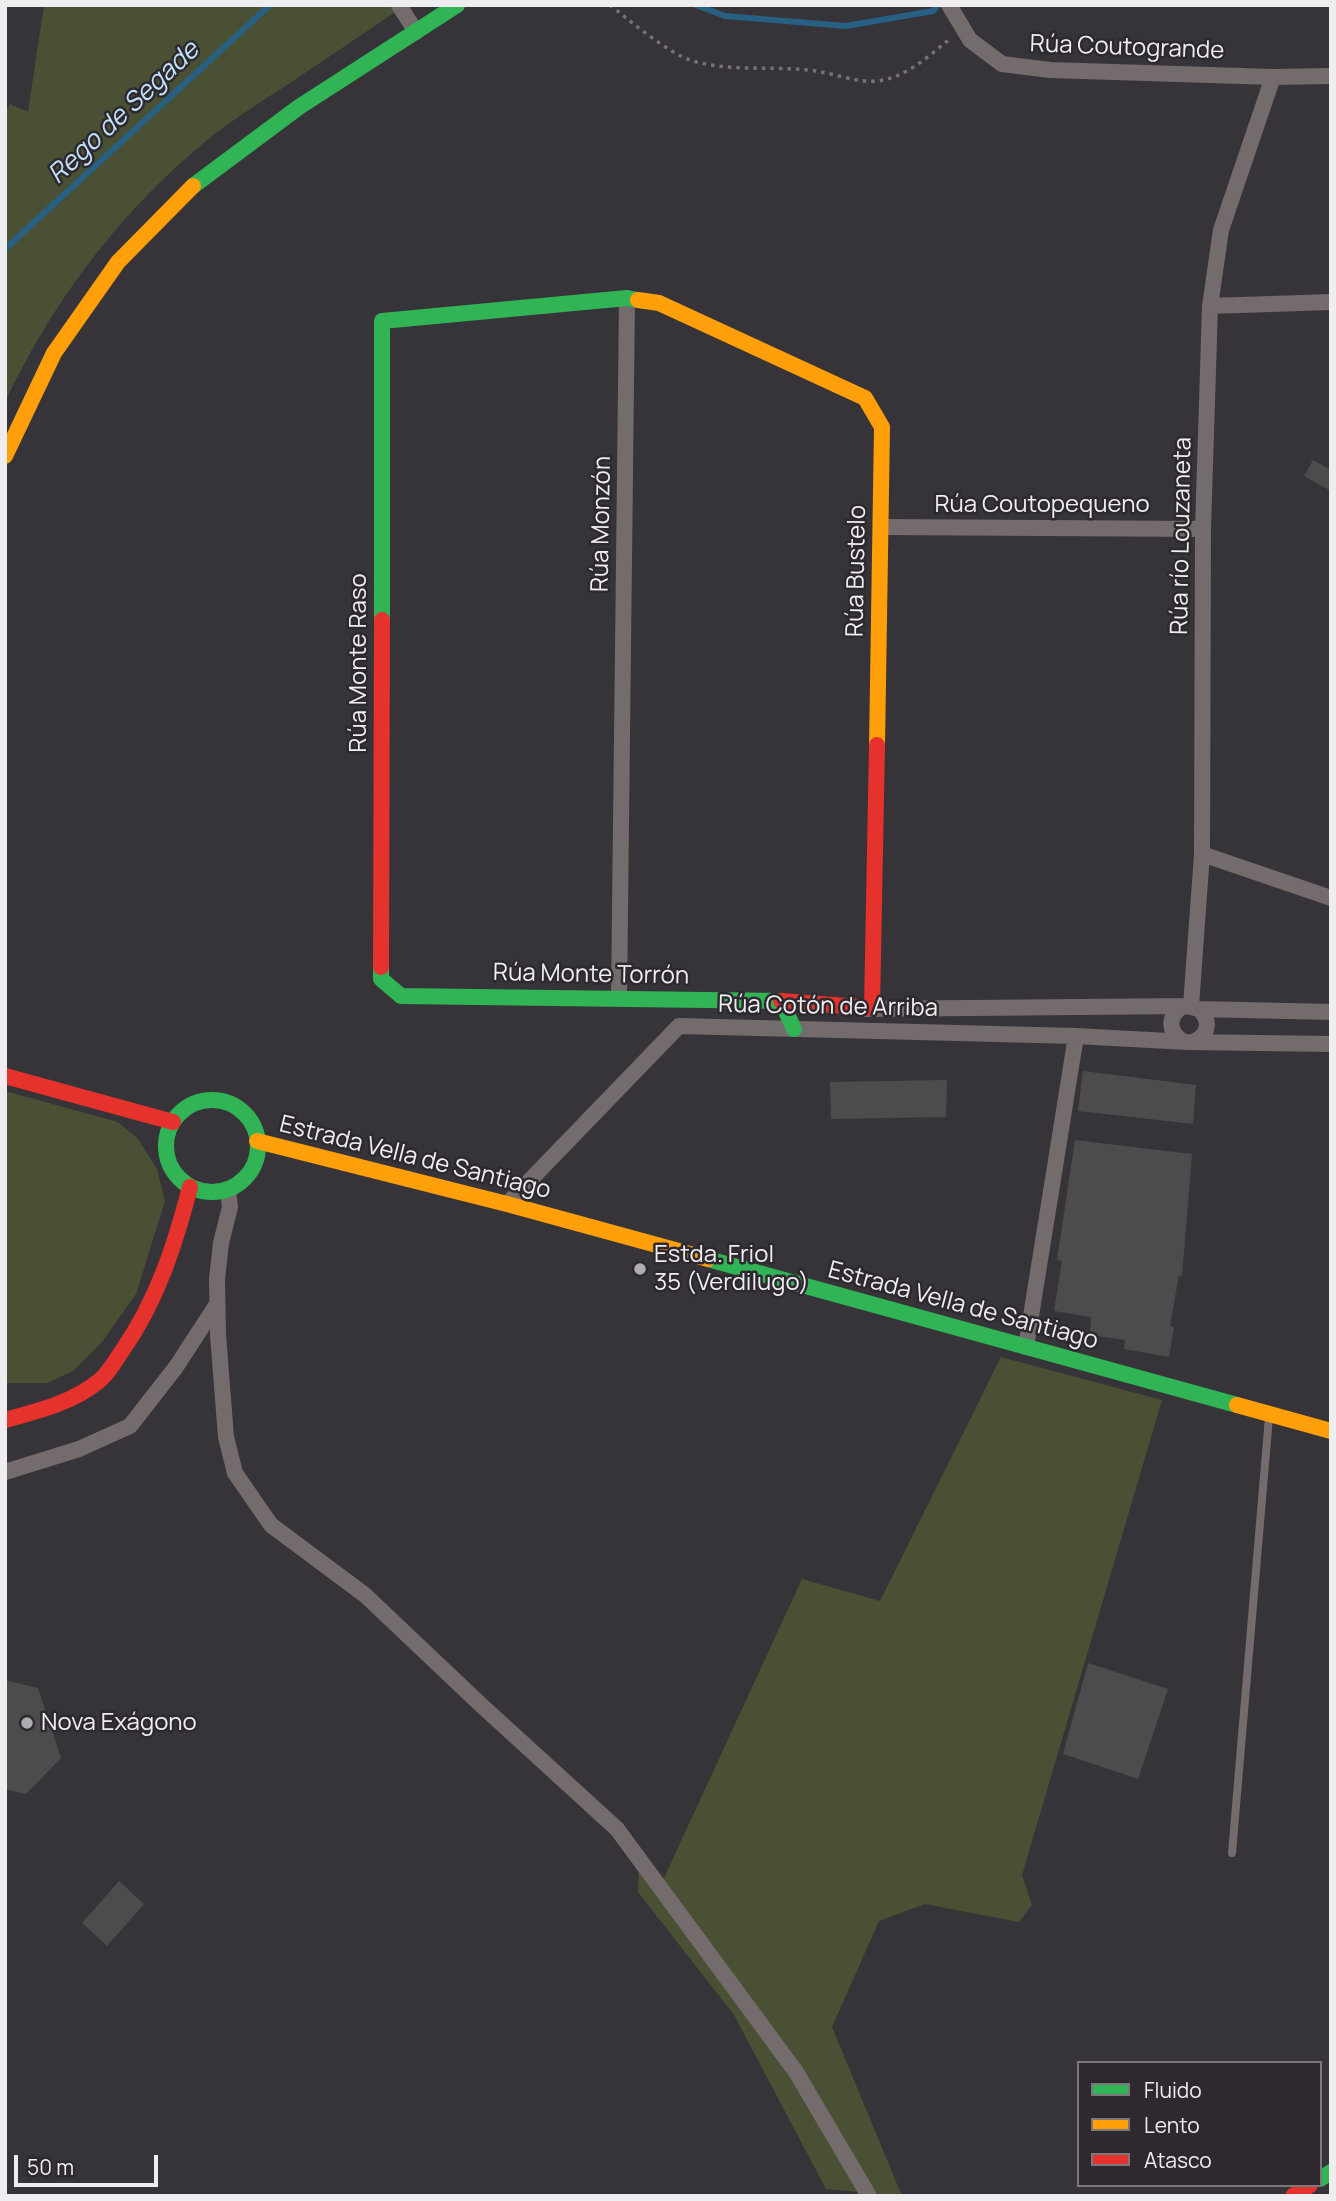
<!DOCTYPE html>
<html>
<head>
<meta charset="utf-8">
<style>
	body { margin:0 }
	#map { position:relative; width:1336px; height:2201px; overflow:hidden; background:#363438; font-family:Manrope,sans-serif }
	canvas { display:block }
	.frame { position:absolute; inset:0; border:7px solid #f0edf1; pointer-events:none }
	.legend { position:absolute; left:1077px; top:2061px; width:245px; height:126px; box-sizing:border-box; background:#2d292f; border:2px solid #7b777d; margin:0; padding:9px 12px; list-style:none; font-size:21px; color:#f0edf1 }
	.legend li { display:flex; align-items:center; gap:14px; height:35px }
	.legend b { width:35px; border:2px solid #7b777d }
	.scale { position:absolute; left:14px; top:2155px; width:144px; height:32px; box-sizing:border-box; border:4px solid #f0edf1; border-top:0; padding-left:9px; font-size:21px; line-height:24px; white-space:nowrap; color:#f0edf1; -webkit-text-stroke:5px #2d292f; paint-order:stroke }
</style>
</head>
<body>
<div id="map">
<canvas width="1336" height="2201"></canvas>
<div class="frame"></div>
<ul class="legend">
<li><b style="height:9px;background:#30b455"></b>Fluido</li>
<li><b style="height:9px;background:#ff9f0a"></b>Lento</li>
<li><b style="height:9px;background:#e5322d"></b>Atasco</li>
</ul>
<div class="scale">50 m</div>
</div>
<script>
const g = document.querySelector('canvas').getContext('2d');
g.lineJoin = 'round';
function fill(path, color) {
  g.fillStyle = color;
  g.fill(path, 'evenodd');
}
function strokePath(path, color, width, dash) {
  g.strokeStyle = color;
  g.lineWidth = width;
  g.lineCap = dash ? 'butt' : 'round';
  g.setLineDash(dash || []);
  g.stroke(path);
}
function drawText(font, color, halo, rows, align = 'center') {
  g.font = font + ' Manrope,sans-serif';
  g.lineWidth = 5;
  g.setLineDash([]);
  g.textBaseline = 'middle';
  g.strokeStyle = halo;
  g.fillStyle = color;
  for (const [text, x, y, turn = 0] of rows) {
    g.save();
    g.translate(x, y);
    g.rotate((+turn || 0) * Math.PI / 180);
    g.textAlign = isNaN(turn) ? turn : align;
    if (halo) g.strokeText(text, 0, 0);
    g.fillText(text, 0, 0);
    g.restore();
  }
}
fill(new Path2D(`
	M44,5H406C366,32 327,58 287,85C254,106 221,127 192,153C112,222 50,307 5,402V113L10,104L28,112Z
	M5,1091L118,1122L138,1139L157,1169L165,1201L136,1294L102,1342L73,1371L47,1383H5Z
	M1001,1357L1162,1400L1022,1875L1032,1905L1019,1922L925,1904L879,1921L832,2027L902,2196L826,2189L734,2015L638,1892L639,1863L664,1878L802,1579L880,1601Z`), '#4a5033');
strokePath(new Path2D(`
	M696,5L725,16L846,26L933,11L938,5
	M5,249L270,5`), '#276082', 6);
fill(new Path2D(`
	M1313,460L1331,470V491L1304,476Z
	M1083,1071L1196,1085L1193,1124L1078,1111Z
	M947,1080L946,1117L831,1119L830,1082Z
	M1075,1140L1192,1154L1182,1276L1179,1275L1170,1326L1174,1327L1169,1357L1124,1349L1125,1340L1090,1335L1091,1317L1054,1311L1062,1261L1057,1260Z
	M1088,1663L1168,1689L1138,1779L1063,1754Z
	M5,1680L38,1688L61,1758L26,1794L5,1789Z
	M119,1881L144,1904L107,1946L82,1923Z`), '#4e4b4c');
strokePath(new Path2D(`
	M610,5C630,21 667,52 690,60C727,72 770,66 808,70C831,72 855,83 877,81C906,78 930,55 951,38`), '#777173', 3.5, [3.5, 5]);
strokePath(new Path2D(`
	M1232,1853L1269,1417`), '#746b6c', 8);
strokePath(new Path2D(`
	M399,5L416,32
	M949,5L970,40L1002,64L1050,70L1273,77L1331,76
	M1210,306L1331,302
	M881,527L1203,529
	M1202,854L1331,898
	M619,998L627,298
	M1191,1006L1202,854L1203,529L1210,306L1221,230L1273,77
	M863,1009L1187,1006L1199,1009L1331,1012
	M1181,1040C1168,1031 1168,1016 1182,1007
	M1193,1042C1208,1036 1212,1021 1199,1009
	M228,1189L230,1207L221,1243L217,1279L218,1335L226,1437L235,1473L271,1525L365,1595L480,1704L617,1829L796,2072L869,2196
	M507,1204L679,1026L1076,1036L1187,1042L1331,1044
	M1026,1347L1076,1036
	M5,1472L79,1449L130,1426L176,1367L217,1304`), '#746b6c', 16);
strokePath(new Path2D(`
	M193,186L299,107L457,5
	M382,620V321L627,298L638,300
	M381,967V979L401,996L781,1001L794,1029
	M166 1146a46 46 0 1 1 92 0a46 46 0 1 1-92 0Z
	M708,1259L1237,1405
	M1320,2179L1331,2172`), '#30b455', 16);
strokePath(new Path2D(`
	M638,300L659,303L865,398L882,427L877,745
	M5,456L54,353L118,262L193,186
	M257,1141L507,1204L708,1259
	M1237,1405L1331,1431`), '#ff9f0a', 16);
strokePath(new Path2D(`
	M381,967L382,620
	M781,1001L872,1008L877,745
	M5,1076L173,1122
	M5,1420C38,1411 72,1403 99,1381C109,1373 115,1361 122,1351C157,1301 175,1245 190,1187
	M1293,2196L1310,2185`), '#e5322d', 16);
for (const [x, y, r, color] of [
	[640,1269,7,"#afacb0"],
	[27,1723,7,"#afacb0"]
]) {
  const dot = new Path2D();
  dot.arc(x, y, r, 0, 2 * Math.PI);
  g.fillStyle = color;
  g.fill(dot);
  strokePath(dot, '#2d292f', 2.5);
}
drawText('24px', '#f0edf1', '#2d292f', [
	["Rúa Coutogrande",1127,48,2],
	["Rúa Coutopequeno",1042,505],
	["Rúa Monzón",602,524,-89],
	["Rúa río Louzaneta",1182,536,-89],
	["Rúa Bustelo",857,571,-89],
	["Rúa Monte Raso",359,663,-90],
	["Rúa Monte Torrón",591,975,1],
	["Rúa Cotón de Arriba",828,1007,1],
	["Estrada Vella de Santiago",415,1158,14],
	["Estrada Vella de Santiago",963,1306,15]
]);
drawText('24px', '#f0edf1', '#2d292f', [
	["Estda. Friol",654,1255],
	["35 (Verdilugo)",654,1283],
	["Nova Exágono",41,1723]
], 'left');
drawText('italic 26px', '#c1e1f8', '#2d292f', [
	["Rego de Segade",124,113,-43]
]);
</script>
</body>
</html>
